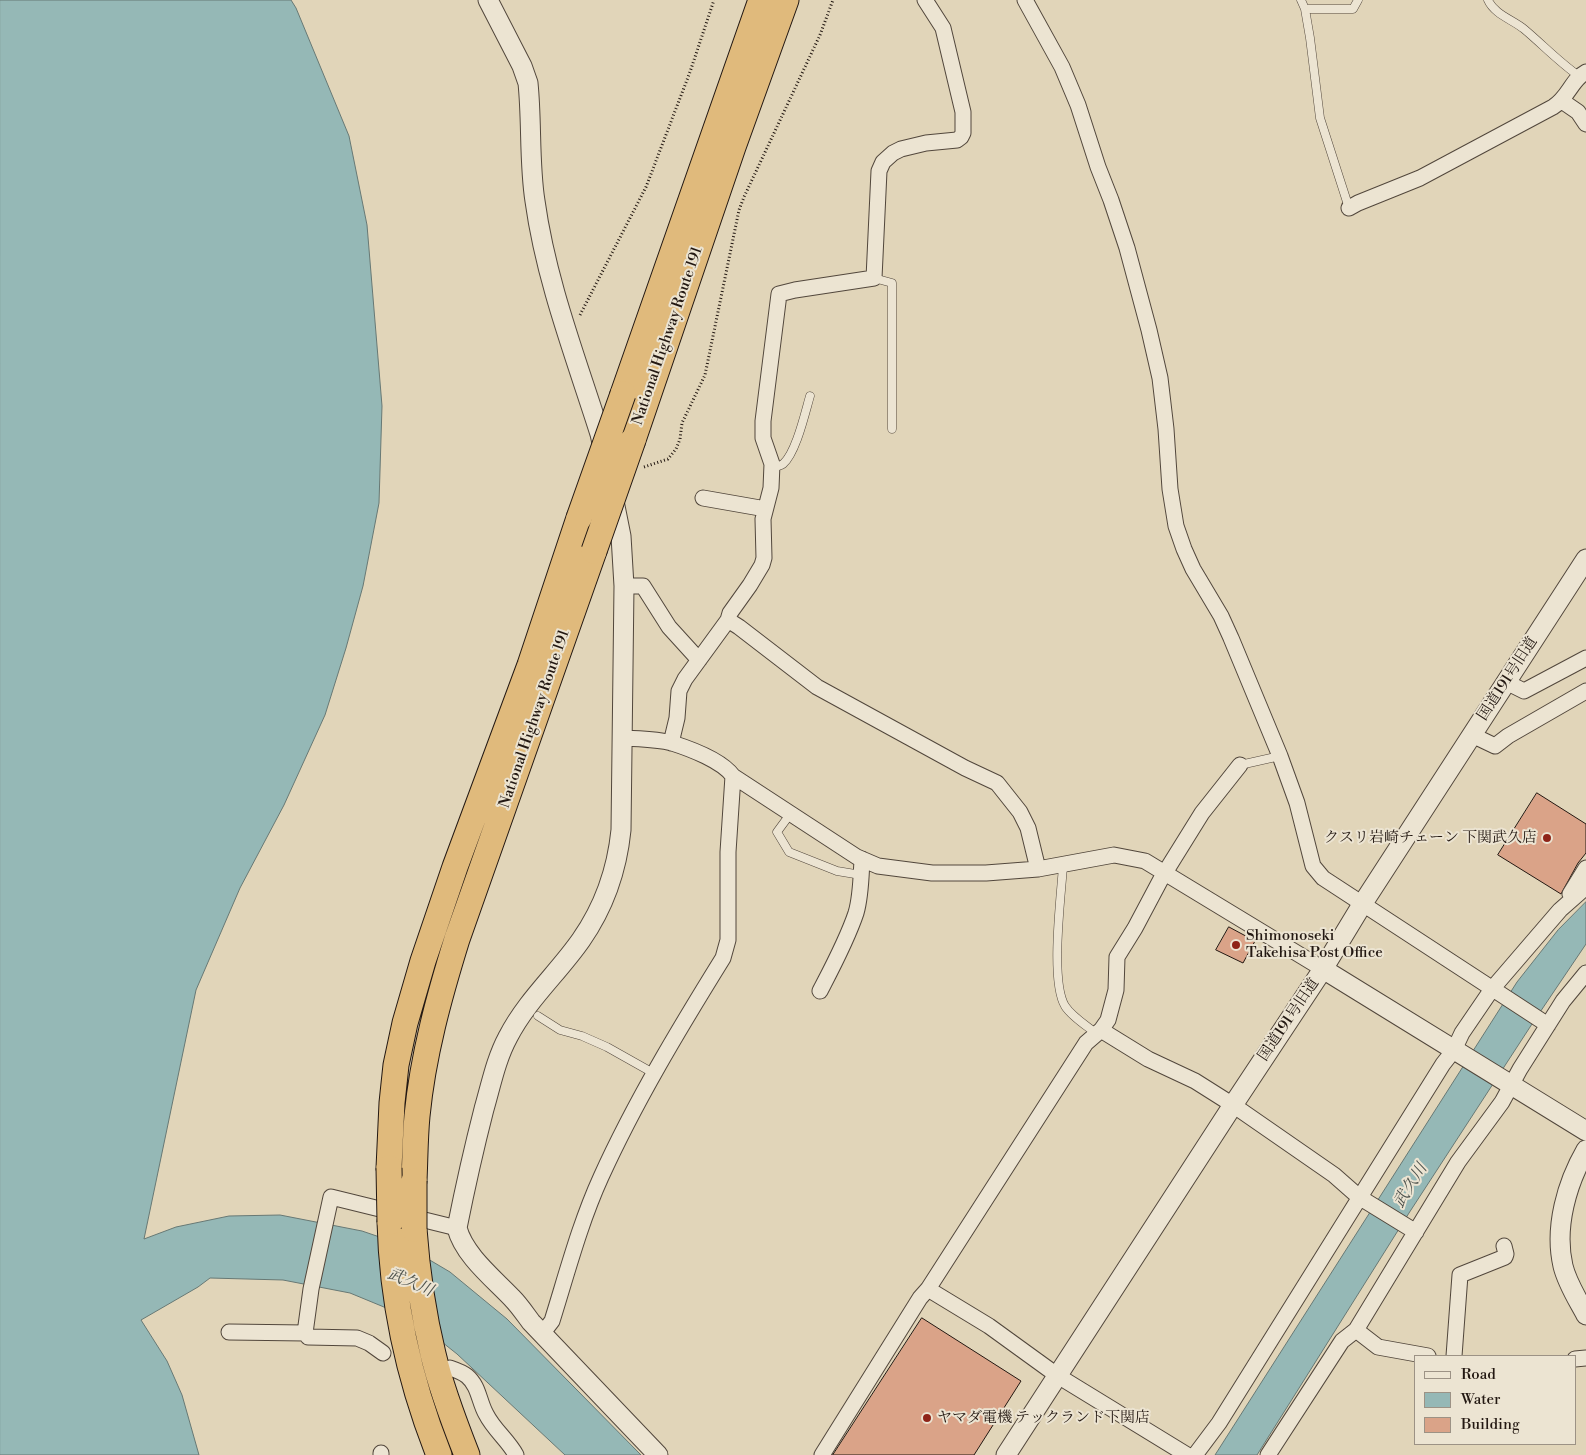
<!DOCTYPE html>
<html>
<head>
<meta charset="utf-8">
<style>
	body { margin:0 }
	#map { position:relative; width:1586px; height:1455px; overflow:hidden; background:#e1d5b9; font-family:"Libre Bodoni",serif }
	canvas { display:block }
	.legend { position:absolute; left:1414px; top:1355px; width:162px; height:90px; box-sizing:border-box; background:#ece4d2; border:1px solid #9c9285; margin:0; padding:6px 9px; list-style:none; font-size:15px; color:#231812 }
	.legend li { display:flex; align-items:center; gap:10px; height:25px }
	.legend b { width:25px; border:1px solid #9c9285 }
</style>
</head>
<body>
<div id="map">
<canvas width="1586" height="1455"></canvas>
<ul class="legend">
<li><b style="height:6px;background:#ece4d2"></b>Road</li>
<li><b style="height:14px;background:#95b8b6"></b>Water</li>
<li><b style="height:14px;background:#daa388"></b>Building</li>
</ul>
</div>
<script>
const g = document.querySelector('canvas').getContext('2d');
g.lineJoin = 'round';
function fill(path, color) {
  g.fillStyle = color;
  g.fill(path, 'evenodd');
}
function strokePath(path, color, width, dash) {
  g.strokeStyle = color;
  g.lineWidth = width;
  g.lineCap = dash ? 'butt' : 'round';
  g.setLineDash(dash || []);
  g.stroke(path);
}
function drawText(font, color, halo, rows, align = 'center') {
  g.font = font + ' "Libre Bodoni","Noto Serif JP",serif';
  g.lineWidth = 4;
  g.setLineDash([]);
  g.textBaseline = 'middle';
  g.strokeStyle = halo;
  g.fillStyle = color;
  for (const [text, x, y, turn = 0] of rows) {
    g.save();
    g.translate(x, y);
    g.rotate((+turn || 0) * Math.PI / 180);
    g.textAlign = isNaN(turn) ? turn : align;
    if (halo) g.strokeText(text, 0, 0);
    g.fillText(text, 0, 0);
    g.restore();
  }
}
const water = new Path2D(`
	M0,0H291L296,8L349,136L367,225L382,406L379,503L363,586L346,648L325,715L284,805L240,888L196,990L144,1239L176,1227L229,1216L280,1215L362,1231L406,1246L450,1272L507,1319L641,1455H565L457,1354L413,1319L350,1293L283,1280L210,1278L198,1287L141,1320L167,1361L182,1395L199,1455H0Z
	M1586,902V944L1532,1024L1409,1213L1257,1455H1215L1517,982L1558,930Z`);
fill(water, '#95b8b6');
strokePath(water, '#677874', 1);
const building = new Path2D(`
	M1537,793L1586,824V853L1578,863L1561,894L1498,855Z
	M1229,927L1255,941L1243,963L1216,950Z
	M922,1318L1021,1381L974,1455H833Z`);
fill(building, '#daa388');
strokePath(building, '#231812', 1);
const service = new Path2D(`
	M1301,0L1305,9L1310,38L1320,118L1349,208
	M1488,0C1494,14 1513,20 1524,29C1543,45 1559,62 1579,76
	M1305,9H1353L1358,0
	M874,278L892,283V429
	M772,468C776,467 780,466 783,464C796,453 805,413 810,396
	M1240,765L1280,756
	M791,813L777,832L789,852L837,871L861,875
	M1063,866C1061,897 1050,981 1065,1006C1072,1017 1087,1026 1097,1034
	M538,1016L560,1030L582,1036L607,1047L655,1074`);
const minor = new Path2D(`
	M1025,0L1062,67L1078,105L1098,167L1111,200L1127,248L1149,330L1160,378L1166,429L1170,489L1176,526L1184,549L1193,569L1221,616L1231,638L1280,756L1297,803L1313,866L1323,878L1548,1025
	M1562,101L1578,112L1586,124
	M1349,208L1358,203L1420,178L1553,107C1569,97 1571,80 1586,72
	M703,498L760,508L765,510
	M624,586H643L669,627L699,660
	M728,620L739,627L817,687L965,768L997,783L1020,812L1028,828L1038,869
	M1506,682L1524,691L1586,658
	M1472,735L1495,746L1508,736L1586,691
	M622,738C638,739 657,739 672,743C691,749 722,761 733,776L857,857L878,866L932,873H986L1038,869L1114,855L1145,861L1323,969
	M671,743L677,718L679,691L685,679L728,620L730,613L750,585L762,565L764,558L763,519L771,488L772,464L763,438V421L779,294L795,290L874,278L879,171L883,162L893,153L901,149L926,143L957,140L961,137L963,133V112L943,28L925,0
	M1570,894L1586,868
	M820,991C833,966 847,940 856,913C861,896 861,877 862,859
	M1101,1030L1148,1059L1195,1081L1233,1105L1334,1175L1359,1197L1416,1232
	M928,1289L989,1326L1058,1376L1187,1455
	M1356,1330L1378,1347L1428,1356
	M229,1332L305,1333
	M542,1334L552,1321C567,1273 580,1223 601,1177C635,1102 679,1029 723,958L728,940V852L733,776
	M383,1353L369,1343L357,1338L308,1337L305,1333L311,1289L331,1197L457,1228
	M1454,1356L1460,1275L1505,1257L1506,1254L1504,1246
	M1575,1359L1586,1358
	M450,1368C456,1370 462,1372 467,1376C479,1386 479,1402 486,1414C494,1430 508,1440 516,1455
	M381,1453V1455
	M822,1455L920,1298L928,1289L1086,1043L1101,1030L1108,1020L1116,990L1117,957L1135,928L1161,879L1202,813L1240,765
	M1195,1455L1219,1423L1443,1064L1454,1050L1462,1033L1492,989L1560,910L1586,887
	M1268,1455L1342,1341L1356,1330L1458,1162L1502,1102L1520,1069L1563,1001L1586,973`);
const tertiary = new Path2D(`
	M488,0L522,66L528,83C532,122 529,163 535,201C546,281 576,358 600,434L604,452
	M613,496L621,536L624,586L621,830C617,870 604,907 581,940C558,973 527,1000 508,1037C496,1059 491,1085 484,1109C474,1148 465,1188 457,1228C464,1255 493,1278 512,1298C519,1305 525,1314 531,1322L658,1455
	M1323,969L1586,1131
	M1586,1150C1567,1183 1554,1227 1563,1266C1567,1283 1578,1300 1586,1315
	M1006,1455L1233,1105L1323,969L1363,903L1586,559`);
const trunk = new Path2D(`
	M623,394L761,0
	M633,440L733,147L786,0
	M389,1168L392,1103L396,1065L405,1023L423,961L455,867L530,665L579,518
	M414,1181C415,1159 415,1137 417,1116C423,1055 439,997 457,939L594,551
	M390,1222C392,1301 410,1382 439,1455
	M414,1229C417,1271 423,1313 433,1354C441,1388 454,1422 467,1455`);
strokePath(service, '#52473c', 9);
strokePath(minor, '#52473c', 17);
strokePath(tertiary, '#52473c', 21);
strokePath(trunk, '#231812', 27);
strokePath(new Path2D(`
	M580,315L646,187L690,72L714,0
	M644,467L668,459L676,449L680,439L682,423L705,375L739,210L744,197L820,35L833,0`), '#231812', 3, [1, 2.5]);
strokePath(service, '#ece4d2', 8);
strokePath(minor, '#ece4d2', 15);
strokePath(tertiary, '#ece4d2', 19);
strokePath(trunk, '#e0ba7c', 25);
const trunkBridge = new Path2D(`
	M579,518L623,394
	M594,551L633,440
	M389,1168L390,1222
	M414,1181V1229`);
strokePath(trunkBridge, '#231812', 27, []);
strokePath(trunkBridge, '#e0ba7c', 25);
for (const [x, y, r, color] of [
	[1547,838,5,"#8f2418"],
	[1236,945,5,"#8f2418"],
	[927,1418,5,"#8f2418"]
]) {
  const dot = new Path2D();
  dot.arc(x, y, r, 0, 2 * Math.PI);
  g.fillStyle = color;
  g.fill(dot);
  strokePath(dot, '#ece4d2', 2);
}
drawText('15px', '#231812', '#ece4d2', [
	["National Highway Route 191",668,336,-71],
	["国道191号旧道",1508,679,-57],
	["National Highway Route 191",535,719,-71],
	["国道191号旧道",1289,1020,-56]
]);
drawText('15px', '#231812', '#ece4d2', [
	["クスリ岩崎チェーン 下関武久店",1537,838,"right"],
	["Shimonoseki",1246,936],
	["Takehisa Post Office",1246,953],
	["ヤマダ電機 テックランド下関店",937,1418]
], 'left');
drawText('italic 16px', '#4b504b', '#ece4d2', [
	["武久川",1411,1186,-58],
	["武久川",410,1283,23]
]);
</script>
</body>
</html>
